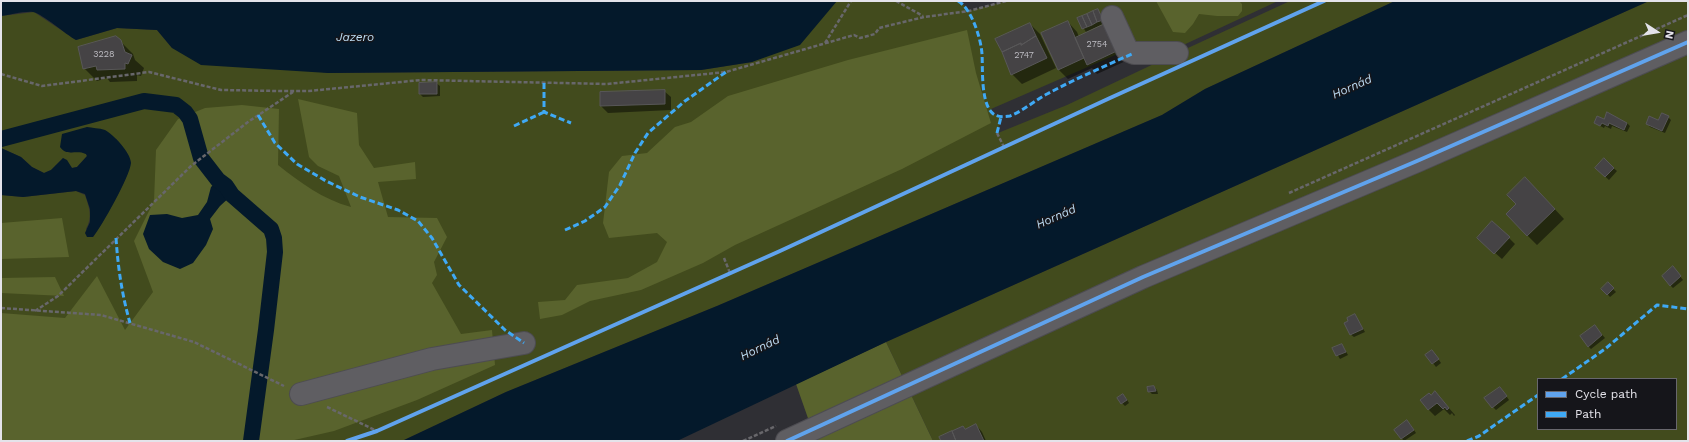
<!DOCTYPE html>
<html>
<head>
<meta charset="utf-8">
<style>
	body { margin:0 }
	#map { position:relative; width:1689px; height:442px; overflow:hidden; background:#2f2f34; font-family:"Work Sans",sans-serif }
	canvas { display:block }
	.frame { position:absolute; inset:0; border:2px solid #e4e3ea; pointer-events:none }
	.legend { position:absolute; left:1537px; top:378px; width:140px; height:52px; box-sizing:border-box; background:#15151a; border:1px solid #68676d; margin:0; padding:5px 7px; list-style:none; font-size:12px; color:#e4e3ea }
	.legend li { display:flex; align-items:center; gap:8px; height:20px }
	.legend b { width:20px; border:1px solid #68676d }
	.north { position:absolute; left:1637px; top:12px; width:40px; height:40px; -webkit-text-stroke:3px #15151a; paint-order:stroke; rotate:102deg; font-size:11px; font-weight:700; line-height:16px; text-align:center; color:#e4e3ea }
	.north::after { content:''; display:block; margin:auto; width:14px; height:18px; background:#e4e3ea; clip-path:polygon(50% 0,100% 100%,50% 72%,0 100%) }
</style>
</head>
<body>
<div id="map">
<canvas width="1689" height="442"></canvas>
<div class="frame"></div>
<ul class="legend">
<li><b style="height:5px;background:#60a3ed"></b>Cycle path</li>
<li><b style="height:5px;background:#3fa9f5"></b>Path</li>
</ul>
<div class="north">N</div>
</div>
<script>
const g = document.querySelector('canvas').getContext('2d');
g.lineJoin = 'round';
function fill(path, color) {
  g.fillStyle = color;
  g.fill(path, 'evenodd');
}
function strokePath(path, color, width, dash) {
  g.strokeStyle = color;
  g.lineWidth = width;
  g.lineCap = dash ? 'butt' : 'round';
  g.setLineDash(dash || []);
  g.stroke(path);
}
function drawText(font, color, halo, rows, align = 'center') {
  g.font = font + ' "Work Sans",sans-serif';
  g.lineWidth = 3;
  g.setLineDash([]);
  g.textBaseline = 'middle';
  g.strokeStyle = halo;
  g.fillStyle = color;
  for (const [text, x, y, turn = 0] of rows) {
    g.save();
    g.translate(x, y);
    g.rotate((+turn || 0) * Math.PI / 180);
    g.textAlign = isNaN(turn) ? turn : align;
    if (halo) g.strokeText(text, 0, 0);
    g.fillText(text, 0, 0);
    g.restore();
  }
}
fill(new Path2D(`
	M837,1H958L964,5L969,11L1006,1H1278L1179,47L1127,50L991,109L994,114L1001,117L998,133L1067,105L1177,53L1290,1H1395L1205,89L1162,115L717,306L506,392L402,441H1V195L23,197L76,191L85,195C89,207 93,217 86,229L93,237C101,226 131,174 130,163C130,153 121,146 116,139L68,153L80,151L86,154L87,156L77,167L72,168L63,158L51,170L44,173L32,167L21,157L1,148V16L34,12L76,40L117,28L157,30L172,48L328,73L701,70L752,62Z
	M1649,1H1688V441H933L886,342ZM1538,379H1676V429H1538Z`), '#424b1d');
fill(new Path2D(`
	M1156,1H1239L1242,4V11L1238,16H1217L1199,14L1193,24L1185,33L1173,32Z
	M967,30L976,73L991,123L902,169L735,245L703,263L641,290L590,301L562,315L540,319L538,302L565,300L577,285L628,278L657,262L667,242L657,233L609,238L603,223L609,172L622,156L647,153L675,127L691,122L728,96L848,60Z
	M298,99L357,113L359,145L374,168L415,162L416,179L378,182L388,217L437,218L447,237L434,262L437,275L432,283L461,334L492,330L495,365L417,400L334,431L290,441L1,440V313L65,318L97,276L125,330L153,292L134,241L154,201L156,150L178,119L205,108L242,105L279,109L278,165C301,183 322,199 351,207L339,176L318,166L309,157Z
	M62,218L69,257L1,259V223Z
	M55,277L64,296L1,293V278Z
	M886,342L933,441H816L796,384Z`), '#59632d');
fill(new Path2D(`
	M1,1H837L800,45L752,62L701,70L328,73L201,65L172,48L157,30L117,28L76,40C65,34 43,14 33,12C24,11 10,15 1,16Z
	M1395,1H1649L886,342L677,441H402L506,392L717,306L1162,115L1205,89Z
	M87,127C92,128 99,128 105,130C113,134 131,153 131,163C130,176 102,226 93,237H87L85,233L90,222V209L85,194L76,191L23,197L1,195V148L21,157L32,167L44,173L51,170L63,158L67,160L72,168L77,167L87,156L86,154C76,149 67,157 60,147L62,134Z
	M218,180L226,186L232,195L220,206L210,219L213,229L206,245L193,263L180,269L163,262L149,249L143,234L150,215L167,214L182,218L198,215L207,202L211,187Z`), '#04192b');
fill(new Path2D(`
	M1097,10L1105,23L1086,32L1078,19Z
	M1068,22L1077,32L1079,37L1107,24L1128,60L1097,74L1092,68L1068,79L1059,70Z
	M1030,24L1040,34L1056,68L1022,84L1012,74Z
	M116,37L133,54L135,60L144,68L141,76L137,75V81L110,82L107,78L97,81L84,68Z
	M436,83L440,86V96L423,97L420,94Z
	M664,91L671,97V110L608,113L601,106V93Z
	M1668,117L1671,120L1665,133L1650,127L1647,123L1659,121Z
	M1604,121L1627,123L1630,126L1627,132L1612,126L1611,129L1605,126L1604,128L1595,123Z
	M1604,160L1617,171L1609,180L1596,168Z
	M1535,188L1564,219L1537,245L1527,235Z
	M1509,238L1515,244L1502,259L1485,244Z
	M1676,271L1683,280L1673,288L1670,285Z
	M1608,284L1616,292L1610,297L1603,289Z
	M1355,316L1365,332L1354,337L1350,334Z
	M1597,329L1605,338L1591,349L1588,346Z
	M1342,345L1348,355L1340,359L1334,349Z
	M1435,354L1441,363L1436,367L1427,355Z
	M1154,387L1157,390L1158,394H1152L1149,391Z
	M1503,391L1509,400L1496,410L1493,407Z
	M1435,392L1455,415L1454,416L1452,413L1450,415L1444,409L1435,416L1429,410L1431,396Z
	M1126,398L1129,403L1125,406L1122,403Z
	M1410,424L1416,433L1404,441L1395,430Z
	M976,425L982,432L986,441H942L963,427L966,430Z`), '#0007');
strokePath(new Path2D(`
	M1,139L144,101L176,105L185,112L190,119L201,158L218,180L226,186L232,195L271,229L274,238L275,252L266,330L251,441`), '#04192b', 16);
const building = new Path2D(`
	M1098,9L1103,20L1097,22L1093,11Z
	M1093,11L1097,22L1092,25L1087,14Z
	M1087,14L1092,25L1087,27L1082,16Z
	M1082,16L1087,27L1082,29L1077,18Z
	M1068,21L1084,58L1058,70L1041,33Z
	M1030,23L1036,36L1021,45V43L1002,52L995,39Z
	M1107,23L1119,50L1087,65L1075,38Z
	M116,36L121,40L125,52L132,55L128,64L125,63V69L97,70L96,66L83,69L78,47Z
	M1036,36L1047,58L1011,75L1002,52L1021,43V45Z
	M437,82V94H419V83Z
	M665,90V104L600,106V92Z
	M1607,112L1627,123L1624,130L1609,123L1608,126L1602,123L1600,126L1594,123L1597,116L1604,119Z
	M1662,113L1669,116L1662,131L1646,124L1649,116L1658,120Z
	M1604,158L1614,168L1605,177L1595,168Z
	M1525,177L1555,209L1527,236L1506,214L1516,204L1507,195Z
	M1492,221L1510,237L1494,254L1477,238Z
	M1673,266L1681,276L1670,286L1662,276Z
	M1608,282L1614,288L1607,295L1601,289Z
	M1355,314L1363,329L1350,335L1344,323L1348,321L1347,318Z
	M1595,325L1602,335L1588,347L1580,336Z
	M1342,344L1346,352L1336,356L1332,348Z
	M1432,350L1439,359L1432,364L1425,355Z
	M1154,386L1156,391L1148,392L1147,387Z
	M1500,387L1507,396L1492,408L1484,398Z
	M1435,391L1449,408L1447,410L1445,407L1443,409L1437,403L1428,410L1420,400L1429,393L1431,395Z
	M1123,394L1127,400L1121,404L1117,398Z
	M1407,420L1414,430L1401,439L1394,430Z
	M976,424L984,441H956L952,431L963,426L965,429Z
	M952,431L956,441H941L939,437Z`);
fill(building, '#454345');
strokePath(building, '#585758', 1);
const minor = new Path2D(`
	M1112,17L1127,50L1134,53H1177
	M301,394L432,359L524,343
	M787,441L1143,277L1417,161L1688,42`);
strokePath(minor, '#4d4c51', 24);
strokePath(new Path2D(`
	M896,1L923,16
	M825,43L851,1
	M1,74L42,86L149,72L221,90L279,91H309L421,80L607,84L726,72L854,35L860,38L875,34L879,28L924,17L969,11L1006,1
	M997,133L1004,147
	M1289,193L1688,15
	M724,258L730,273
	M1,308L101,315L194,342L284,386
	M35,311L58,296L191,166L248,122L293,92
	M327,407L377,431
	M743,441L776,426`), '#68676b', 2.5, [4, 2]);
strokePath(minor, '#5f5e62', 22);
strokePath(new Path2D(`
	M958,1C972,9 981,39 982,54C983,68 980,107 995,115C999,117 1005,117 1010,116C1023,111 1034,101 1047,94C1075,79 1105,66 1134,53
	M544,83V112L571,123
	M258,115L275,143L297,164L326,181L360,197L398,210L418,221L432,238L459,285L505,330L524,343
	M514,126L544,112
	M997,133L1001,117
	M565,230L585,221L605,207L620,185L635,153L648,133L685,101L726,72
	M116,238C118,268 122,295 130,323
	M1562,379L1605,349L1657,305L1688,309
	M1467,441L1479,436L1538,395`), '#3fa9f5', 3, [6, 3]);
strokePath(new Path2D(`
	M347,441L377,431L780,251L1110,98L1324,1
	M787,441L1143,277L1417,161L1688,42`), '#60a3ed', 4);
drawText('9px', '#bcbbc1', null, [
	["2754",1097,44],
	["3228",104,54],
	["2747",1024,55]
]);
drawText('italic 12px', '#bdddf5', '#15151a', [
	["Jazero",355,37],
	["Hornád",1352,87,-24],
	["Hornád",1056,217,-24],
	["Hornád",760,348,-26]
]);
</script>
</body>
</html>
